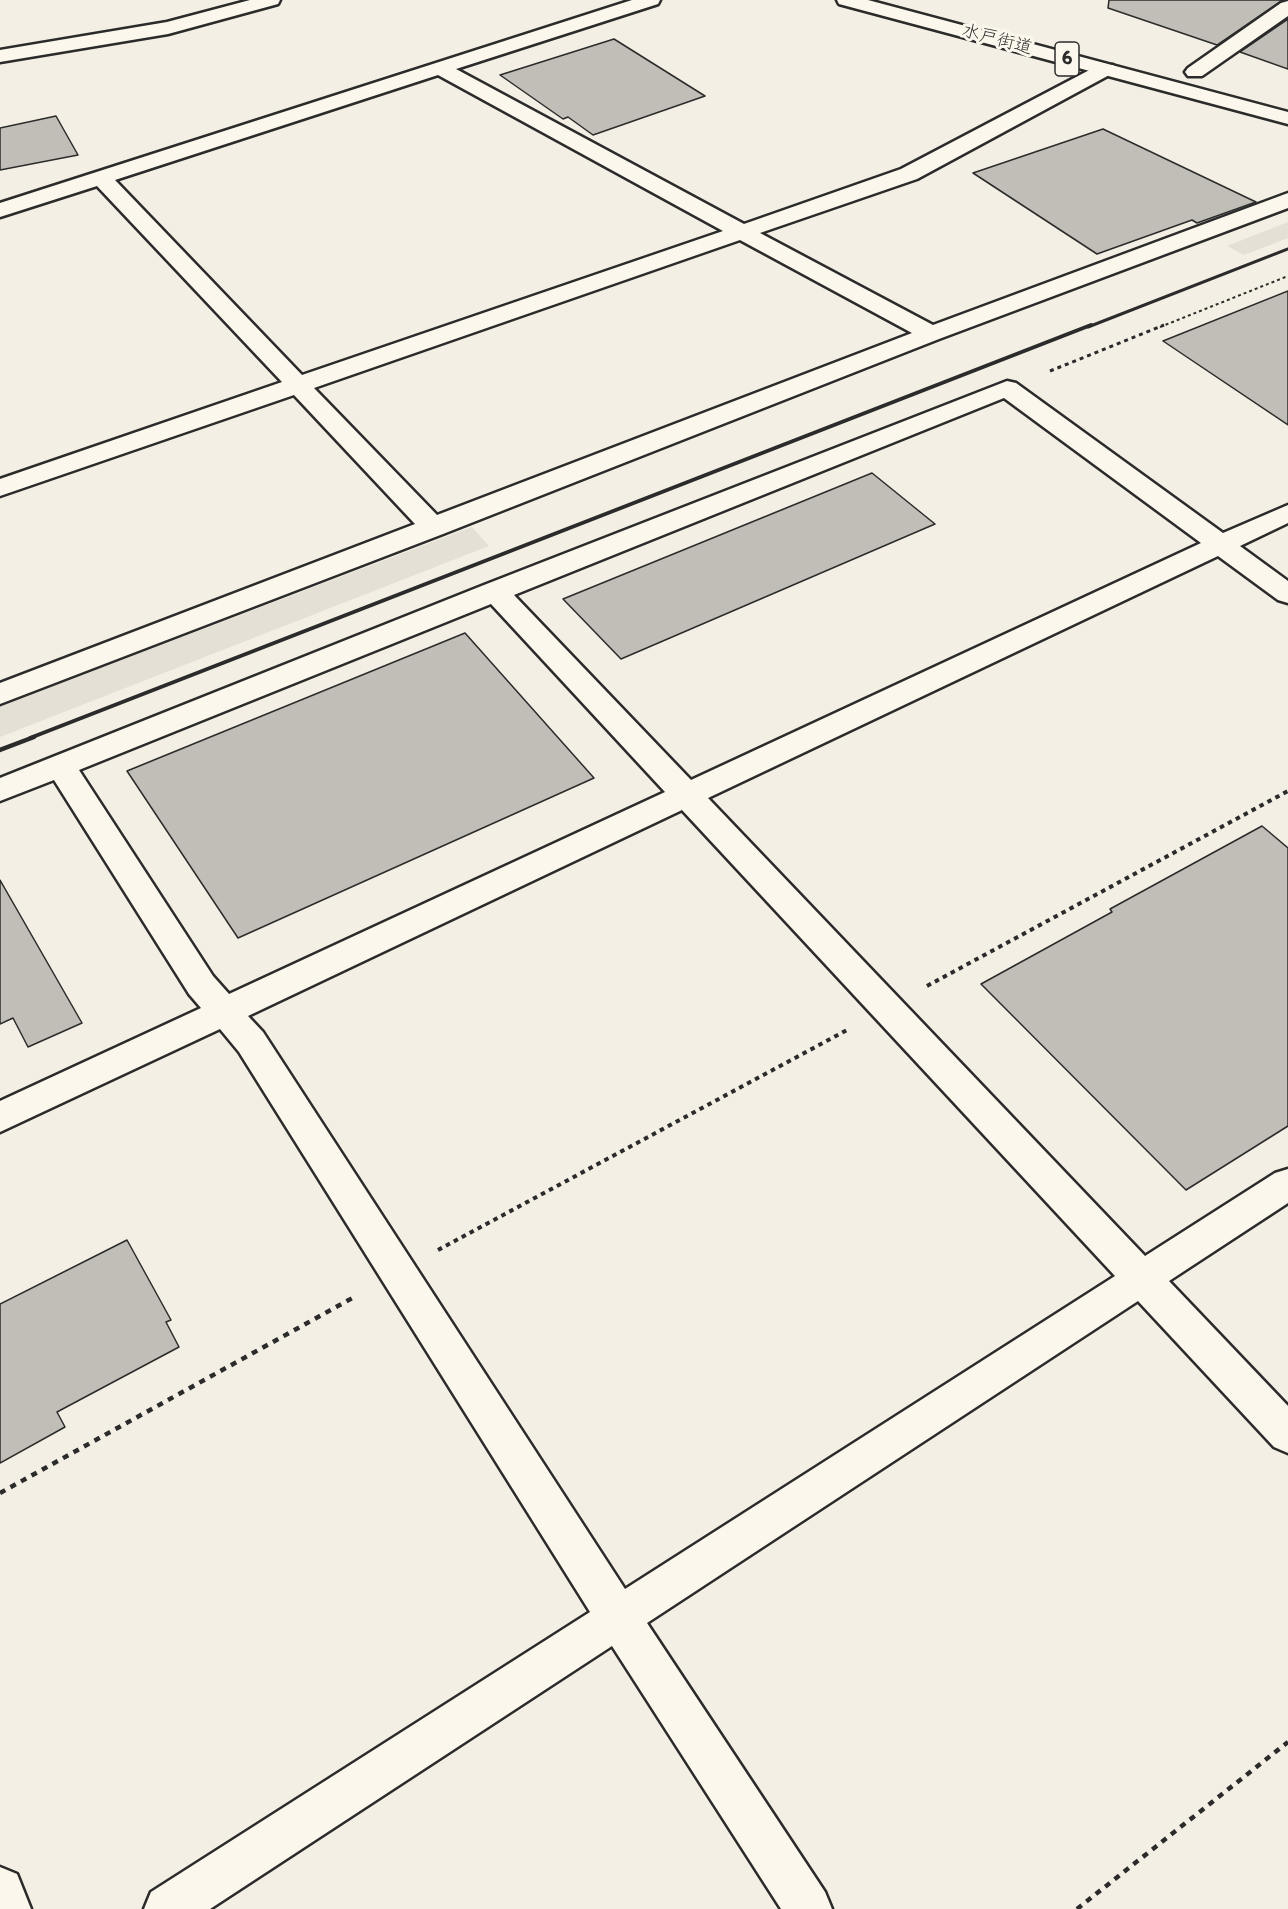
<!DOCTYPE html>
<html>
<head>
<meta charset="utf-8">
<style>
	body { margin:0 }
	canvas { display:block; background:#f3efe4 }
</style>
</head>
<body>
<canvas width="1288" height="1909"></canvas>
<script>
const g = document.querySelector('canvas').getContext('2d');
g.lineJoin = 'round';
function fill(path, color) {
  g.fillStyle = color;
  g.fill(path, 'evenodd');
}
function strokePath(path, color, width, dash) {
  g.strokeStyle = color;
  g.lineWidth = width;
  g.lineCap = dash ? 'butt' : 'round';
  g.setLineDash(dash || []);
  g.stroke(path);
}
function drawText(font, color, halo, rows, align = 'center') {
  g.font = font + ' Itim,"Klee One",sans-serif';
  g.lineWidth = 6;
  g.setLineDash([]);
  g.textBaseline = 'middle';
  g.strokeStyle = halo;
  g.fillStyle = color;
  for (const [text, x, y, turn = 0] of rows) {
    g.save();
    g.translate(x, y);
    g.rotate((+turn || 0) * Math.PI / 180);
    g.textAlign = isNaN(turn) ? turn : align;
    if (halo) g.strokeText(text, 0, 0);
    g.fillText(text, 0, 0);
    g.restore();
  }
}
fill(new Path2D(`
	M1288,222V238L1244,255L1227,246Z
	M472,527L489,546L0,737V706Z`), '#e4e0d6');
const building = new Path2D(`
	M1109,0H1283L1217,45L1108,8Z
	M1288,19V69L1240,52Z
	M614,39L705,96L593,135L568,117L563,119L500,75Z
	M56,116L78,155L0,170V128Z
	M1103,129L1256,202L1197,223L1192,220L1097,254L973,173Z
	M1288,291V425L1163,341Z
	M872,473L935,524L621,659L563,599Z
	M465,633L594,778L238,938L127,771Z
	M1262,826L1288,848V1126L1186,1190L981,984L1112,912L1110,909Z
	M0,880L82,1023L28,1047L13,1018L0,1024Z
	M127,1240L171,1320L166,1322L179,1347L57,1412L65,1427L0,1463V1304Z`);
fill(building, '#c0beb6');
strokePath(building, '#2b2b2b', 1.5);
const minor = new Path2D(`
	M250,0H280L278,4L168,34L0,62V50L167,22Z
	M632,0H660L658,4L456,69L744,224L901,169L1099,65H1113L1116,69L1113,73L917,179L760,233L933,325L1288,193V208L939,339L443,534L0,704V683L415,524L294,395L0,496V479L282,382L97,186L0,217V203ZM438,75L723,231L302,375L115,180ZM740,240L912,333L437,515L314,388Z
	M1288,1V16L1202,76H1188L1185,72L1188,68L1281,3Z
	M1007,381L1016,383L1223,533L1288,505V523L1240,546L1288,581V603L1278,600L1218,556L708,798L1145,1256L1275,1173L1288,1169V1203L1169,1281L1288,1406V1453L1274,1447L1138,1301L647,1623L825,1892L832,1909H781L612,1646L210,1909H144L151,1892L590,1612L239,1052L220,1029L0,1132V1101L201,1008L189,994L54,780L0,801V778L484,585ZM1004,398L1201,543L691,780L514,595ZM491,604L665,792L229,994L213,976L79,770ZM682,810L1115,1276L625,1589L263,1032L248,1016Z
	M0,1867L17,1874L31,1909H0Z`);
const highway = new Path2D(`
	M837,0H868L1288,112V124L839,4Z`);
strokePath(minor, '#2b2b2b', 5);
strokePath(highway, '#2b2b2b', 5);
strokePath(new Path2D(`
	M1160,327L1288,276`), '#2b2b2b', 2, [3, 3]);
strokePath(new Path2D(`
	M1050,371L1164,325`), '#2b2b2b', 3, [4, 4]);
strokePath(new Path2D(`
	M927,986L1288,791
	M438,1250L847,1030`), '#2b2b2b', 4, [4.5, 4.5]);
strokePath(new Path2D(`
	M0,1493L356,1296
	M1077,1909L1288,1742`), '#2b2b2b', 4.5, [6, 6]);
fill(minor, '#fbf7ec');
fill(highway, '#fbf7ec');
strokePath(new Path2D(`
	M1088,327L1288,249`), '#2b2b2b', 3);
strokePath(new Path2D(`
	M30,738L1091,325`), '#2b2b2b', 4);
strokePath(new Path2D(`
	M0,750L34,737`), '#2b2b2b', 4.5);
drawText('18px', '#2b2b2b', '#fbf7ec', [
	["水戸街道",997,40,15]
]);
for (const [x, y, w] of [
	[1067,59,24]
]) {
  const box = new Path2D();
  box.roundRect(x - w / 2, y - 17, w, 34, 4.5);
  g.fillStyle = '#fbf7ec';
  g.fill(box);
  strokePath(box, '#2b2b2b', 1.5);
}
drawText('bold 20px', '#2b2b2b', null, [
	["6",1067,59]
]);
</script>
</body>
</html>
